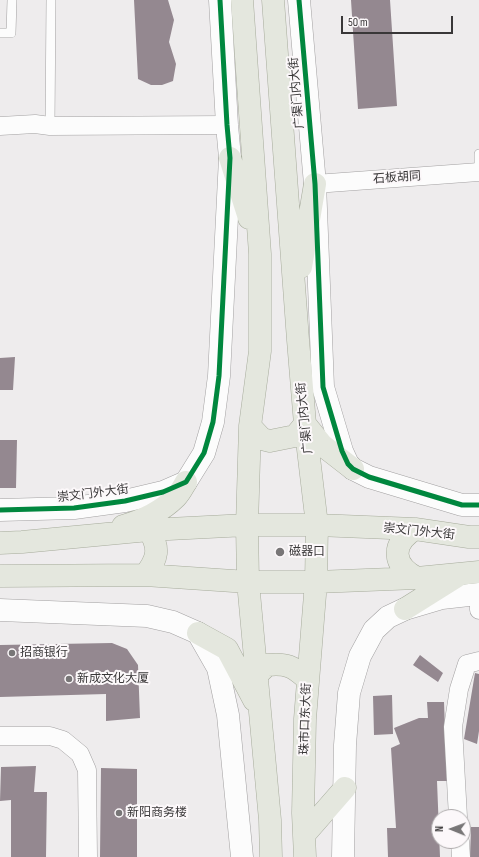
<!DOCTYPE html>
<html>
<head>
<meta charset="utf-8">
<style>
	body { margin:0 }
	#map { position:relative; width:479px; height:857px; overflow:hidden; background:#eeeced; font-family:"Sofia Sans Condensed",sans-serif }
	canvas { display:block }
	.north { position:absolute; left:431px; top:809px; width:40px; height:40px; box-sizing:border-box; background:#fcf8fa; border:1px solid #aeabac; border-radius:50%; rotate:271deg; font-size:11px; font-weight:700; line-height:16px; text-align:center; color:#393738 }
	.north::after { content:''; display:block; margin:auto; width:14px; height:18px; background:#787677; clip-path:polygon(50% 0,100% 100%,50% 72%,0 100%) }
	.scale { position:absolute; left:341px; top:16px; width:112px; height:18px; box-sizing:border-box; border:2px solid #393738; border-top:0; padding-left:5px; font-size:12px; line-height:14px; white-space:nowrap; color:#393738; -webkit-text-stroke:3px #fcf8fa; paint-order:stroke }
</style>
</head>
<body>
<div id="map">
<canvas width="479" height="857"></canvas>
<div class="north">N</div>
<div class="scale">50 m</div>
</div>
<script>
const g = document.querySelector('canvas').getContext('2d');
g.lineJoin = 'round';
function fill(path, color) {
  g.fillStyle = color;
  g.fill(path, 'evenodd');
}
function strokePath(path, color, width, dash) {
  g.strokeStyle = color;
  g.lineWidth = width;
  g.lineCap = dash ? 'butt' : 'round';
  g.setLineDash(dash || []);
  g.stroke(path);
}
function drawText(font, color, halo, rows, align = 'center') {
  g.font = font + ' "Sofia Sans Condensed","Noto Sans SC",sans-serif';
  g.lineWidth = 4;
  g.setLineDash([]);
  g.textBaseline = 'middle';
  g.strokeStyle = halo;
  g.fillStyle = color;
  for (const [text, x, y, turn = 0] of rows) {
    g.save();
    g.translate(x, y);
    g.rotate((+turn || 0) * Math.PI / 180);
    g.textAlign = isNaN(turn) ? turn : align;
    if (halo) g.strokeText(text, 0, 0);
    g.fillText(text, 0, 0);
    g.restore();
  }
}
fill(new Path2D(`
	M134,0H168L174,20L169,42L176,64L173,81L162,85H151L138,79Z
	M351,0H390L397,106L358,109Z
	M15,357L13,390H0V358Z
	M0,440H17L16,488H0Z
	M112,643L127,649L138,665L140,718L106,721V694L0,697V645Z
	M420,655L443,673L438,682L413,665Z
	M475,673L479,674V731L477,744L464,739Z
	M392,695L393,734L374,735L373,696Z
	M427,702H444L447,781H437L440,857H388L387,828H396L391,748L400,744L394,728L419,718H428Z
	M36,766L34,792H47L46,857H11V800L0,801L1,767Z
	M101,768L137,769V857H100Z
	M471,827H479V857H470Z`), '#948890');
const service = new Path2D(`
	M0,33H11L12,0
	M50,126L51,0
	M479,172V154`);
const minor = new Path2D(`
	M0,126L35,124L50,126L227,125
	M315,184L479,172
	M479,595V610
	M0,736H50L63,740L80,754L87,770L88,857
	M458,817L453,727L459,689L467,664L479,661
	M460,841L461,857`);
const tertiary = new Path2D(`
	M299,0L315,184L323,387L342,451L348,464L353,469L369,477L462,505H479
	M0,510L74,508L125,501L163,492L186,482L204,453L213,422L219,376L230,158L227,125L220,0
	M0,610L147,616L173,622L198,633L218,668L228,715L242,857
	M343,857L345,745L349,693L360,656L374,630L388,617L405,609L442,598L479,594`);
const primary = new Path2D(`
	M242,0L260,254V351L250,426L247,525L248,582L270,820L271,857
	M273,0L298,340L305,424L317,525L316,582L305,719L303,813L305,857
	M230,158L249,218
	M301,267L315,184
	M250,426L262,439L270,441L295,436L305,424L322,445L353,469
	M123,526C141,521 162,511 176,497C180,493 183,487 186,482
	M415,529C391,544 392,565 417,578
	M0,543L22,542L149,530L247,525H317L415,529L469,537H479
	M145,575C158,559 160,548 149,530
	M0,576L145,575L248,582H316L417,578L479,572
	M405,609L456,577
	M198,633L227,649L254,700
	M256,676L267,665C286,663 293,666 307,679
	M304,835L345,788`);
strokePath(service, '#a2a0a1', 10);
strokePath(minor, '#a2a0a1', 19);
strokePath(tertiary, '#a2a0a1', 23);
strokePath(primary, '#a6ab9b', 23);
strokePath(service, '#fcfcfc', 9);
strokePath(minor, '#fcfcfc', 18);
strokePath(tertiary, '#fcfcfc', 22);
strokePath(primary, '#e4e7de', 22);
strokePath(new Path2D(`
	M299,0L315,184L323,387L342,451L348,464L353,469L369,477L462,505H479
	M0,510L74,508L125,501L163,492L186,482L204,453L213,422L219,376L230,158L227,125L220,0`), '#00873e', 5);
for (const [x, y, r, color] of [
	[280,552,5,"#787677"],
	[12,653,4,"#787677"],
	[69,679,4,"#787677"],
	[119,813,4,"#787677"]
]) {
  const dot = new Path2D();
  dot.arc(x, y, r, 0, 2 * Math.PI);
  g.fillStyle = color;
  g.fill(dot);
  strokePath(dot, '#fcf8fa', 1.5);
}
drawText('12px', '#393738', '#fcf8fa', [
	["广渠门内大街",297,93,-95],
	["石板胡同",397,178,-4],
	["广渠门内大街",305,418,-96],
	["崇文门外大街",93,494,-7],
	["崇文门外大街",419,532,6],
	["珠市口东大街",306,719,-88]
]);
drawText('12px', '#393738', '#fcf8fa', [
	["磁器口",289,552],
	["招商银行",20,653],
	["新成文化大厦",77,679],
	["新阳商务楼",127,813]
], 'left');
</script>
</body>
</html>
